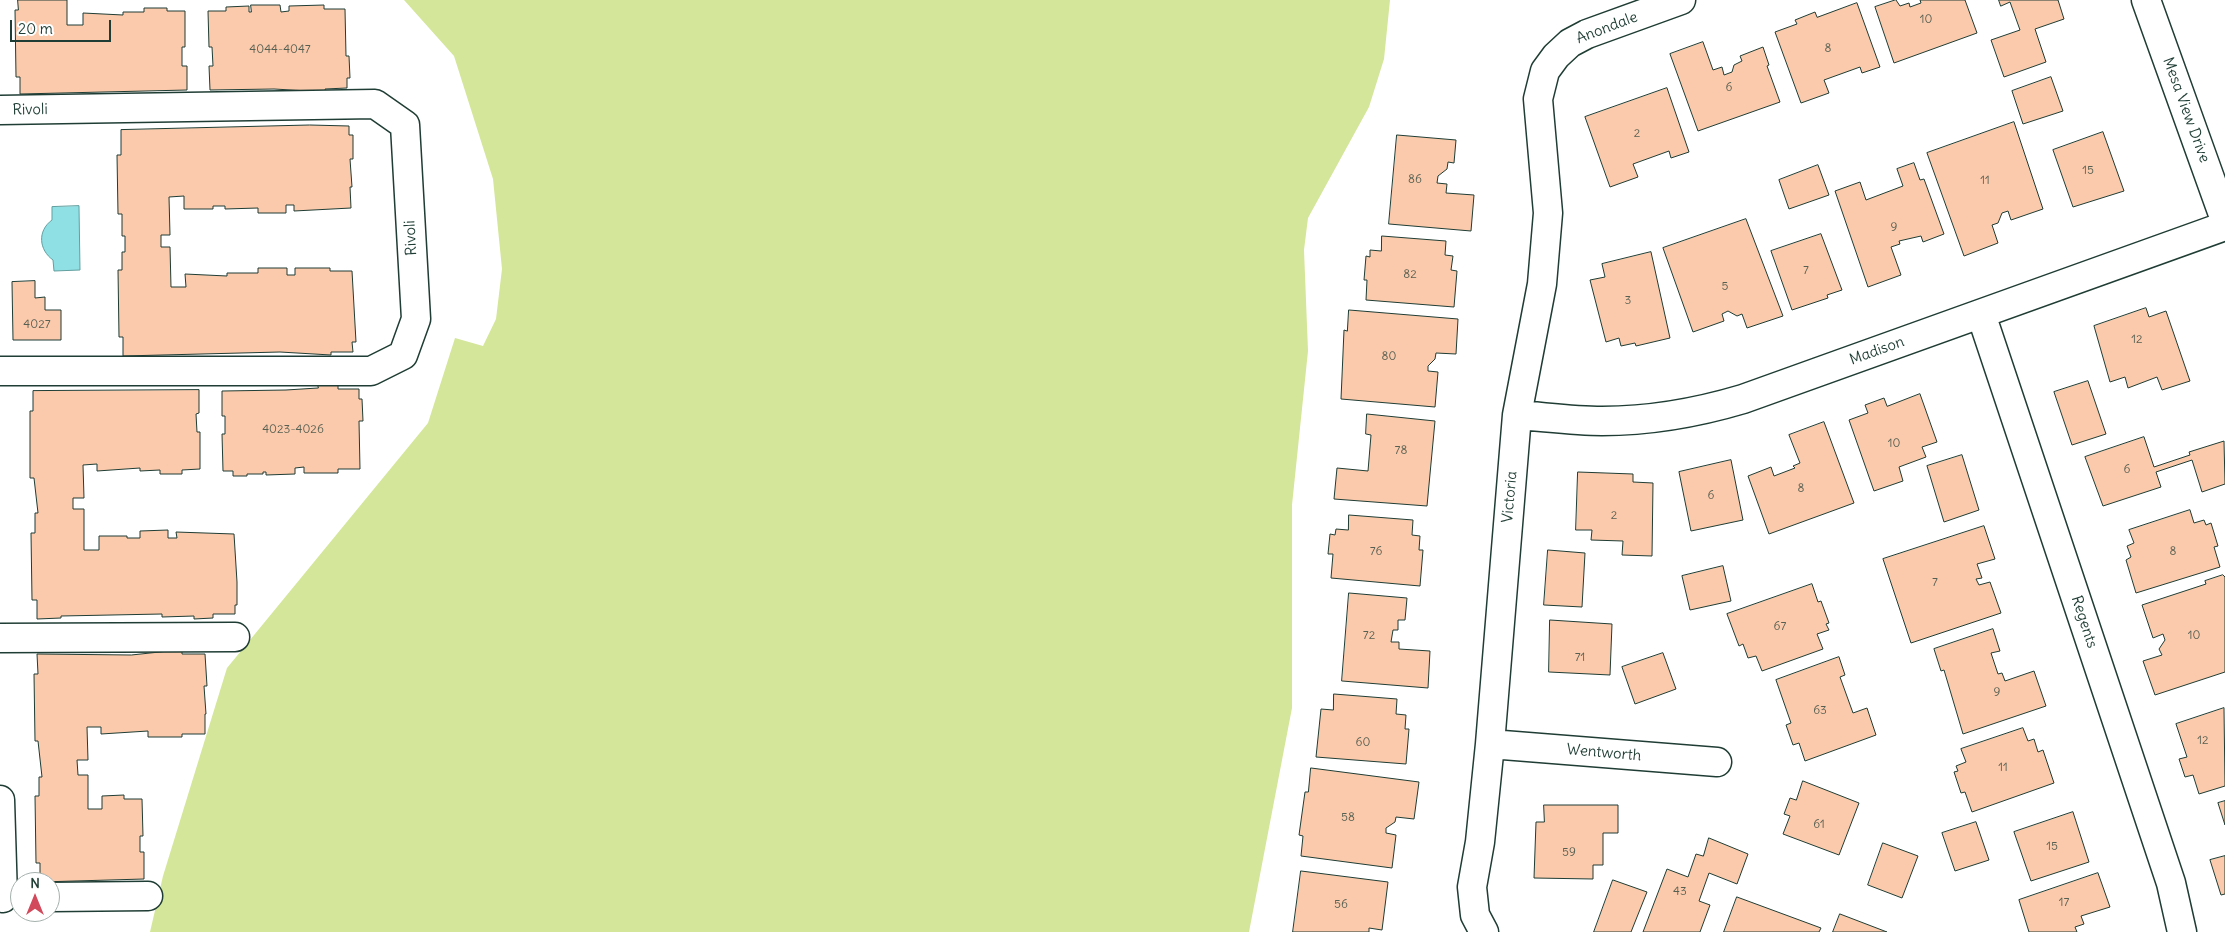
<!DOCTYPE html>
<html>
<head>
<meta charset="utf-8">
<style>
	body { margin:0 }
	#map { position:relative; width:2225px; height:932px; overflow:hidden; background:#fff; font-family:Delius,sans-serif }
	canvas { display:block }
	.north { position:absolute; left:10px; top:872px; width:50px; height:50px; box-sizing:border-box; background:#fff; border:1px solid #a5b1ae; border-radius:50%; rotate:0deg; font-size:14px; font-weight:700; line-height:20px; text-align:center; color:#1f3d34 }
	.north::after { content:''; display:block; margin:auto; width:18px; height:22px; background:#d1495b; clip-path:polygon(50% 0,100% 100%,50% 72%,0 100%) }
	.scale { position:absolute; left:10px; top:20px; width:101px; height:22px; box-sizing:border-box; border:2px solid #1f3d34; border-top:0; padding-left:6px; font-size:15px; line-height:18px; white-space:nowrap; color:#1f3d34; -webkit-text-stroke:4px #fff; paint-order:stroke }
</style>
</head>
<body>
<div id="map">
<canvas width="2225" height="932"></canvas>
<div class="north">N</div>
<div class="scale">20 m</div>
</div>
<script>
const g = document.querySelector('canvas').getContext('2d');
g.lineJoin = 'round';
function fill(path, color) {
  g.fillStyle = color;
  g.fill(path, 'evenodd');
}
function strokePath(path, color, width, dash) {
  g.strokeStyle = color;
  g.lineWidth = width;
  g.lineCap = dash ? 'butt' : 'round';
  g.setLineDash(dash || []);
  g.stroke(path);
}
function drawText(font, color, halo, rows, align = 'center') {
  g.font = font + ' Delius,sans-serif';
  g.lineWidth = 5;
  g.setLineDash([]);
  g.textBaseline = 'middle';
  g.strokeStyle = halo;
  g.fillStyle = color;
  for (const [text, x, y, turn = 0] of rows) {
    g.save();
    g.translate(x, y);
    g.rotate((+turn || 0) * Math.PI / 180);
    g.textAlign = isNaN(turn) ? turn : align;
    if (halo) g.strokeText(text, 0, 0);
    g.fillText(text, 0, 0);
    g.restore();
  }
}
fill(new Path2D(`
	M404,0H1390L1384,59L1369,107L1308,218L1304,250L1308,351L1292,505V708L1249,932H150L163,876L227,668L428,423L455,338L483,346L496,319L502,269L493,179L454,56Z`), '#d4e69a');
const water = new Path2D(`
	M79,206L80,270L54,271L53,260C39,250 37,231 52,220V207Z`);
fill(water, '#8fe0e5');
strokePath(water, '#629f9e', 1);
const building = new Path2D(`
	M18,0H67V25H83V13L123,15V12H144V8H167V11H185V47H182V66H187V90L20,94V77H16L15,10H18Z
	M1896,0L1900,6L1909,3L1910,7L1921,3L1920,0H1965L1977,33L1894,63L1875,7Z
	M1999,0H2058L2064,19L2035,29L2046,62L2004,77L1991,40L2020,30L2010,2L2001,6Z
	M1857,3L1880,67L1862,73L1860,67L1824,80L1829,93L1801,103L1775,32L1797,24L1795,20L1815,12L1817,17Z
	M251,5H280L281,12L289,11V6L324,5V9H345L346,56H349L350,78H347V88L325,89L326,92L274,89L210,90L209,66H213L212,47H209L208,11H226V7L249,6V12H251Z
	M1703,42L1713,70L1722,67L1724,75L1732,72L1734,65L1742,61L1740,56L1763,47L1769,65L1767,66L1780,102L1698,131L1670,54Z
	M2051,77L2063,111L2023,124L2012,91Z
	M1667,88L1689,152L1671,158L1669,151L1633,164L1638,177L1610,187L1585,117Z
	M2014,122L2043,209L2011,220L2008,211L2002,213L1998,223L1992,225L1998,243L1964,256L1927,153Z
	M310,125L349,126V135H353V159H350L352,187H350L351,208L294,211V205H286V213H258V208L225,209V206H213V209H184V196L169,197L170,235H161V247H170L171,287H186L185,274L227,276V273H258V268H287V275H295V268H330V271H352L356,342H352L353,352H331V355L280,352L123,356V337H119L118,270H122V252H125V236H122V214H118L117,155H121V130Z
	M2103,132L2124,191L2073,207L2053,150Z
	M1397,135L1456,140L1454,163L1448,162L1447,169L1438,176L1437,183L1447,184L1446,193L1474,195L1471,231L1389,224Z
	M1914,163L1920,180L1924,179L1944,234L1923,242L1921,236L1899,241L1900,244L1891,247L1901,275L1868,287L1835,191L1860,182L1866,200L1903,186L1897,169Z
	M1818,165L1829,195L1789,209L1779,180Z
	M1746,219L1783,316L1747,328L1742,314L1737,316L1728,311L1722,314L1724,321L1693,332L1663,248Z
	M1821,234L1842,290L1827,295L1828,298L1792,310L1771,251Z
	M1382,236L1446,241L1445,255L1453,256L1451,270L1457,271L1454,307L1366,300L1367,280H1364L1366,256L1370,257V250L1381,251Z
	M1651,252L1670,338L1636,346L1635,343L1621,346L1619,338L1606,342L1590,280L1605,277L1602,264Z
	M35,281V298L45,297V310H61V340H13L12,282Z
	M2146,308L2149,317L2166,311L2190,381L2162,390L2157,377L2128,388L2125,377L2110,382L2094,326Z
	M1349,310L1458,319L1456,354L1436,353L1435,359L1428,366V371L1438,372L1435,407L1341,399L1344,330L1347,331Z
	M2088,381L2106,434L2072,445L2054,392Z
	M318,385H338V389H359V399H362L363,421H359L360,469H338V473H304V467L295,468V474L266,475V472H263V474H247V476H233V471H223L222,434H225V416H222V391L286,390L318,388Z
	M199,390V413L196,414L197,432H200V469L182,470V474H160V470L140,471V468L97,471V464L83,465L84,498H73V509H84V550H99V536H127V538H140V531L168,530V538H177L176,532L234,534L237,582V605H235V614H213V618L194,619V616L162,617V614L61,616V618L37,619V600H32L31,533H35V513H38L34,478H30V411H33V391Z
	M1920,394L1937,442L1922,447L1926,457L1899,467L1903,481L1874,491L1849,420L1868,413L1865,405L1884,398L1887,406Z
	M1367,414L1435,421L1427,506L1334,499L1337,468L1368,471L1371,435L1366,434Z
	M1824,422L1854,503L1769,534L1748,476L1771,467L1774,476L1795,468L1793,466L1800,463L1789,435Z
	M2144,437L2154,467L2190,455L2189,452L2224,441L2225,484L2202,492L2192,460L2156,472L2161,487L2103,506L2085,457Z
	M1962,455L1979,510L1944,522L1927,466Z
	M1731,460L1743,520L1691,531L1679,472Z
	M1578,472L1633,474V482L1653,483L1652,556L1622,555L1623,541L1591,540L1592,530H1576Z
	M2190,510L2194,523L2204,520L2206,525L2211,523L2218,546L2214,547L2220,567L2136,593L2126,560L2131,557L2127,546L2134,543L2129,530Z
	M1349,515L1413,520L1412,535L1420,536L1419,550H1423L1420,586L1331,578L1333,554H1328L1330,534L1335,535L1336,529L1348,530Z
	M1984,526L1995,559L1977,564L1982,578L1976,579L1979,585L1990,582L2001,613L1911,643L1883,559Z
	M1548,550L1585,553L1582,607L1544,605Z
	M1723,566L1731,601L1690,610L1682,576Z
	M2223,575L2225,577V672L2155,695L2143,661L2162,655L2159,649L2165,640L2163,634L2153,638L2142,605L2206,584L2205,581Z
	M1812,584L1818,602L1821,601L1829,623L1826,624L1829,630L1817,634L1823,649L1762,671L1756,656L1748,658L1743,644L1739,646L1727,614Z
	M1349,593L1407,598L1405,620H1398V630H1393L1391,642H1399V649L1430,651L1428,688L1342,681Z
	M1550,620L1612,624L1610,675L1549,672Z
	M1993,629L2000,651L1991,653L1998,674L2002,673L2005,681L2034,671L2046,706L1963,734L1944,670L1941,671L1934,649Z
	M182,650V654H205L207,686H204L206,714H205V734H182V737H148V731L101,734V727H87L88,760H77L78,775H88V809H102V796L124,795V799H142L143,836H140V852H144V879L40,882V863H36L35,796H39V777H42L38,741H35L34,674H38L37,654L131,655Z
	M1663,653L1676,689L1635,704L1622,667Z
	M1839,657L1845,675L1840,677L1853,713L1867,708L1876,735L1805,761L1799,743L1793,745L1786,725L1791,723L1776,680Z
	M1334,694L1397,699L1396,714L1406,715L1405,729H1409L1406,764L1316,757L1321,709L1333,710Z
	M2224,708L2225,786L2199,794L2193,775L2185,777L2179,759L2187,757L2176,724Z
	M2023,728L2028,741L2034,739L2038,752L2043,750L2054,783L1972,812L1965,792L1961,793L1954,772L1958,771L1956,766L1966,762L1961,749Z
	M1311,768L1419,782L1414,819L1396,817L1395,822L1386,828V833L1396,835L1392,868L1301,856L1303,836L1299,835L1305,792H1308Z
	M1803,781L1859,803L1839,855L1783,834L1790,816L1784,814L1790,798L1796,800Z
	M2225,801V825L2218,803Z
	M1544,805H1618V833H1603V865H1593V879L1534,878L1536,822H1544Z
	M2073,812L2089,862L2031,881L2014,832Z
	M1976,822L1989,860L1955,871L1942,833Z
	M1709,838L1748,854L1737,884L1709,873L1699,901L1710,905L1700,932H1643L1667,869L1688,877L1696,854L1703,856Z
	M1883,843L1918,856L1902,898L1868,885Z
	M2225,856V894L2221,895L2210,860Z
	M1301,871L1388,882L1382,930L1369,928V932H1293Z
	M2098,873L2110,907L2081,916L2084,924L2075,927L2077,932H2029L2019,900Z
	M1613,880L1647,892L1631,932H1594Z
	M1737,897L1821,928L1819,932H1724Z
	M1840,914L1887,932H1833Z`);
fill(building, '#fbc9ab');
strokePath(building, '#1f3d34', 1);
const minor = new Path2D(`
	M2146,0L2225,220
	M0,110L375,104L405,125L416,319L403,355L371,371H0
	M1981,314L2171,883L2182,932
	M1517,415C1545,417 1574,421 1602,421C1651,421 1696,413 1743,399L2225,226
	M0,638L235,637
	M1490,744L1717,762
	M0,800L3,898
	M50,897L148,896
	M1484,932L1475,915L1472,887L1480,842L1490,744L1517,415L1542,284L1548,213L1538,99L1545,71L1556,56L1570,43L1587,34L1681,0`);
strokePath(minor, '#1f3d34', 31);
strokePath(minor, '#fff', 28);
drawText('12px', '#566052', null, [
	["10",1926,20],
	["8",1828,49],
	["4044-4047",280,50],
	["6",1729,88],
	["2",1637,134],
	["15",2088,171],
	["86",1415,180],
	["11",1985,181],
	["9",1894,228],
	["7",1806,271],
	["82",1410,275],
	["5",1725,287],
	["3",1628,301],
	["4027",37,325],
	["12",2137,340],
	["80",1389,357],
	["4023-4026",293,430],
	["10",1894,444],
	["78",1401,451],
	["6",2127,470],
	["8",1801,489],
	["6",1711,496],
	["2",1614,516],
	["76",1376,552],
	["8",2173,552],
	["7",1935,583],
	["67",1780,627],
	["72",1369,636],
	["10",2194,636],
	["71",1580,658],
	["9",1997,693],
	["63",1820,711],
	["12",2203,741],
	["60",1363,743],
	["11",2003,768],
	["58",1348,818],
	["61",1819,825],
	["15",2052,847],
	["59",1569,853],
	["43",1680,892],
	["17",2064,903],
	["56",1341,905]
]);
drawText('15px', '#1f3d34', '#fff', [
	["Anondale",1607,28,-21],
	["Rivoli",30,110,-1],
	["Mesa View Drive",2186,110,70],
	["Rivoli",411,238,-93],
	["Madison",1877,351,-20],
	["Victoria",1510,497,-85],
	["Regents",2084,622,72],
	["Wentworth",1604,753,5]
]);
</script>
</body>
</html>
